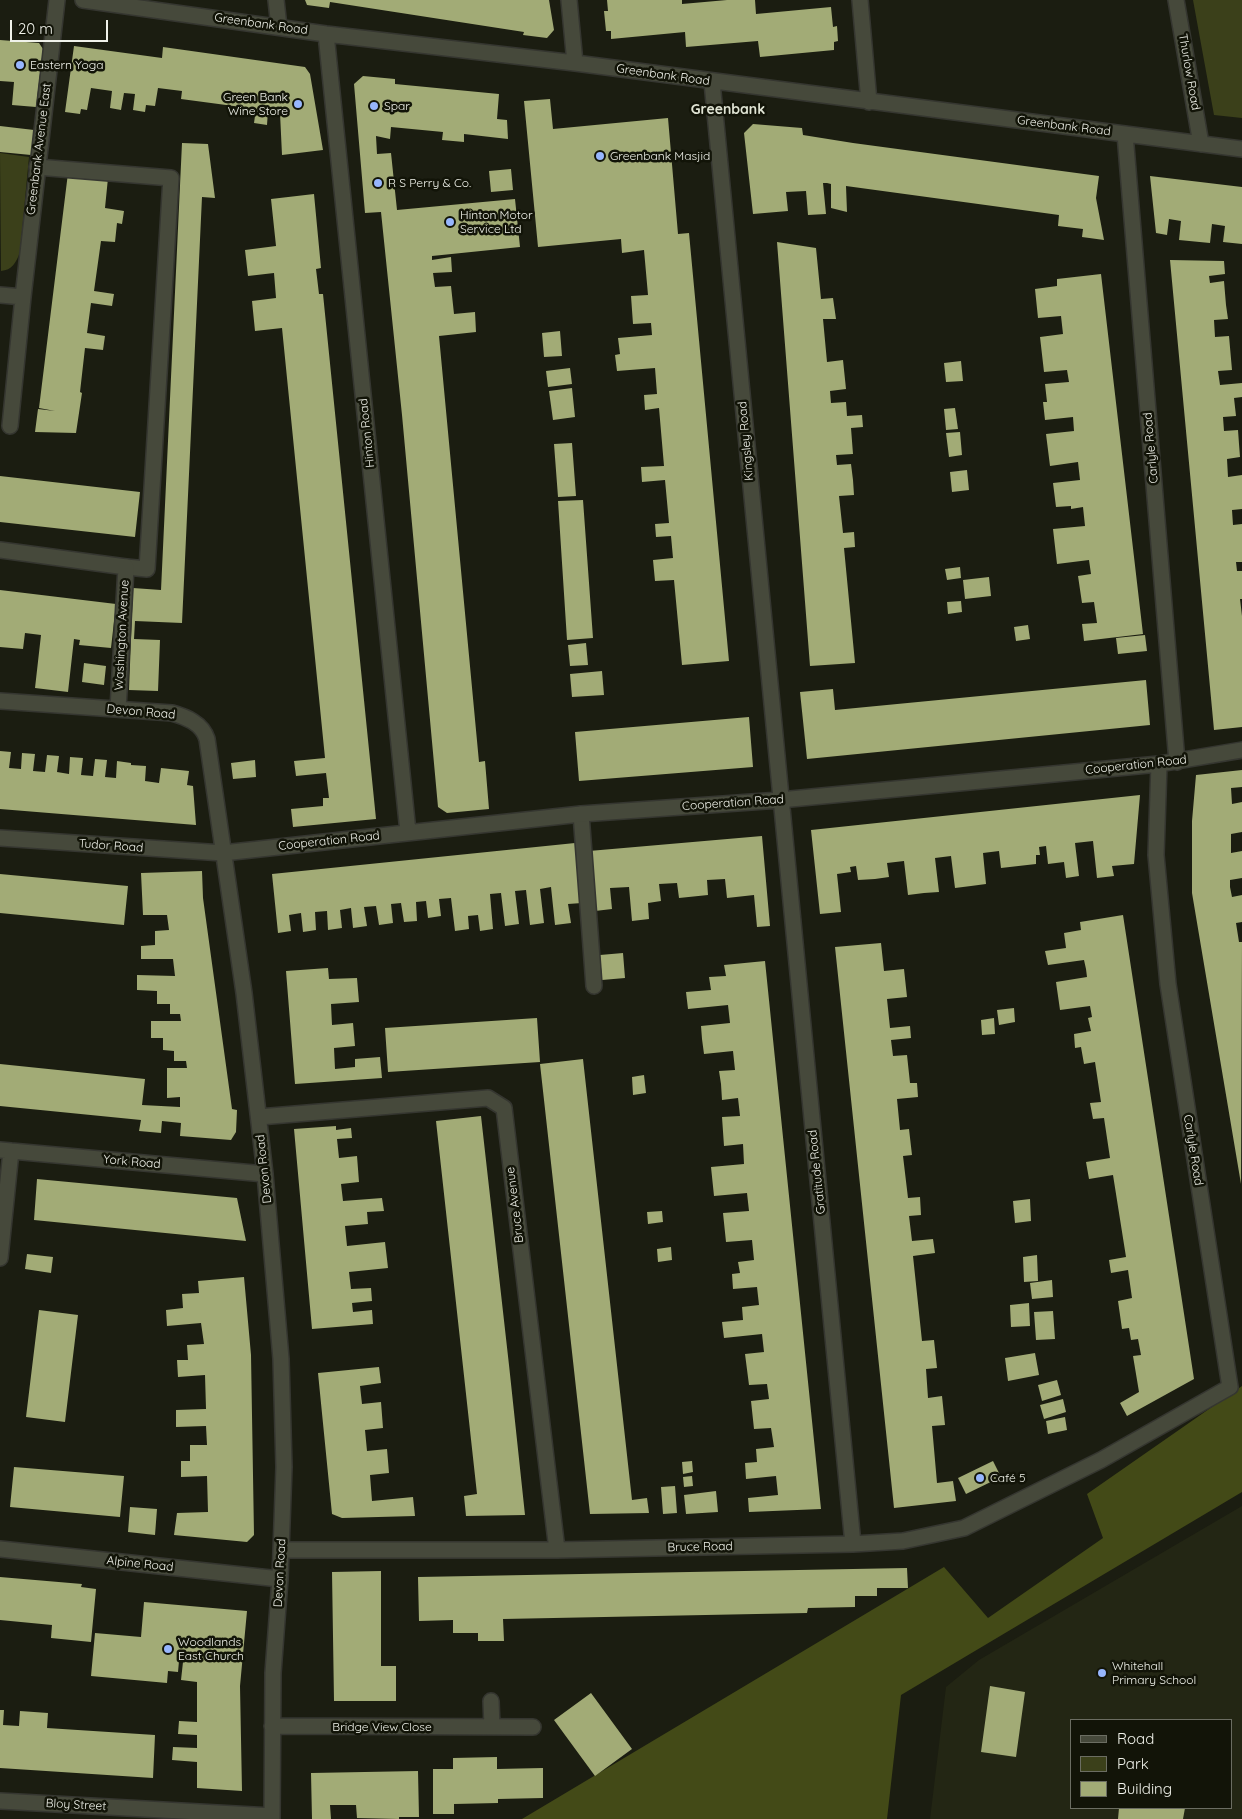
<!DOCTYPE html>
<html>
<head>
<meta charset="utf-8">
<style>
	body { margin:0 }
	#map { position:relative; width:1242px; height:1819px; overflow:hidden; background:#1b1d11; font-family:Quicksand,sans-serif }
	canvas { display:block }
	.legend { position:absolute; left:1070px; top:1719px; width:162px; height:90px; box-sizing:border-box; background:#121408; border:1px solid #6b6d62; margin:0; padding:6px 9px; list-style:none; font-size:15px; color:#f0f2ea }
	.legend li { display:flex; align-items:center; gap:10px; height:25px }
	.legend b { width:25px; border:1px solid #6b6d62 }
	.scale { position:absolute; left:10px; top:20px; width:98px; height:22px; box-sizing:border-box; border:2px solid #f0f2ea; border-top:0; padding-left:6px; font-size:15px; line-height:18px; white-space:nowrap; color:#f0f2ea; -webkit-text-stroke:4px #121408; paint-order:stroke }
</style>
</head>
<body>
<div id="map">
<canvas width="1242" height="1819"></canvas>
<ul class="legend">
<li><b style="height:6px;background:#46493b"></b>Road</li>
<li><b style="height:14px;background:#3b401a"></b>Park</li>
<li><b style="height:14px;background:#a2ab76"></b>Building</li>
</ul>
<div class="scale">20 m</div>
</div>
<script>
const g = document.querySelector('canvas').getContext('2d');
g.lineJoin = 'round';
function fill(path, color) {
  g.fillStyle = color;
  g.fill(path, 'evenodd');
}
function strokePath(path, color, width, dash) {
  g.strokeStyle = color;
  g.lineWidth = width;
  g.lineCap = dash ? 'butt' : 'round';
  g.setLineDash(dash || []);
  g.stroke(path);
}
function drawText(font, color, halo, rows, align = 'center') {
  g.font = font + ' Quicksand,sans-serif';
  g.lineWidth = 5;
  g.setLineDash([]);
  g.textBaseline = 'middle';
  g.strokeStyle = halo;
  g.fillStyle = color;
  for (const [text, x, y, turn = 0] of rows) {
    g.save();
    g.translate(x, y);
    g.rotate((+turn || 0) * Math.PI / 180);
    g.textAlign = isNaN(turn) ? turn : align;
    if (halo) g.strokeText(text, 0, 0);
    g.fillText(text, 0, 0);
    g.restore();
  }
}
fill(new Path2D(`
	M1242,1506V1819H930L946,1687L979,1660ZM1071,1720H1231V1808H1071Z`), '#232614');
fill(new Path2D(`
	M1193,0H1242V118L1214,115Z
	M0,153L29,157L20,252C16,263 12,270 1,271Z`), '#3b401a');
fill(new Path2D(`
	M1242,1386V1492L901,1695L887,1819H522L944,1567L988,1618L1103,1538L1087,1494Z`), '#434a17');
fill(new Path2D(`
	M305,0H549L554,30L547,38L523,35L524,32L330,2L329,8L307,5Z
	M607,0H682V4L727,0H755L756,14L831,7L833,27L837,26L838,41L834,42V50L760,57L758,41L686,47L685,32L611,39V31H606L604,11H608Z
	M0,40L39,43L43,49L36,107L12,105L14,82L0,81Z
	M74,46L162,58L163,47L305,67L310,74L323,150L282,155L280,113L268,111L267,125L254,123L256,109L181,99L182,91L158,88L155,106L146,105L145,112L133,110L135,94L124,93L121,110L110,108L112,91L91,88L87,110L81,109L80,114L65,112Z
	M363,76L395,79V84L499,94L497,119L507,120L508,139L464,134V142L442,140L443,132L391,127L390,139L376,136L377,154L391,153L397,210L515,199L520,247L432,256V260L451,257L452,272L433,273L435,287L451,286L454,314L475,312L476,332L439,336L479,762L485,761L489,809L447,813L438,807L402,415L381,212L365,213L354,84Z
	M550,99L553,129L668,118L678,234L689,233L729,661L682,665L674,580L655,581L653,560L673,558L671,536L656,537L655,524L669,523L665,480L642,482L641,467L664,466L659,408L645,410L644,395L657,394L655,368L617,371L615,355L620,354L618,338L652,335L651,323L633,324L631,296L648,295L644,250L622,253L621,239L538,247L524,101Z
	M753,124L802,128L803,135L853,143L1099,176L1096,198L1104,240L1082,237L1083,229L1058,226L1059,215L846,186L847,212L831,208V184L827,183H823L826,214L808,215L806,191L786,192L788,211L753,214L744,133Z
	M0,126L34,130L31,155L0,152Z
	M182,143L208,144L215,198L202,197L182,623L135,621L134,639L160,640L158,691L129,690L133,588L161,590Z
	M511,169L513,190L491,192L489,171Z
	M68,173L108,178L105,208L124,211L122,224L117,223L115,242L101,241L94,291L114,294L112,306L91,303L87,333L105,336L103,350L85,348L80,392L82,393L76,433L35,432L38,409L55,411L39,408Z
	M1150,176L1242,187V244L1223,242L1225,226L1212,224L1210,243L1179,240L1181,221L1169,219L1167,235L1156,233Z
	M314,194L321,268L316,269L319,294H323L376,819L293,827L291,809L323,806V798H329L326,773L296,776L294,761L325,758L282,328L255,331L252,301L276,298L274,273L248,276L245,250L276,246L271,199Z
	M777,242L816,248L821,299L833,298L836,319H823L827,362L843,360L846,389L830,391L831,403L846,402L847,416L862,415L863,427L851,428L853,454L836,455L837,465L851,464L853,480L854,495L839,496L843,533L854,532L855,547L844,548L855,663L810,666Z
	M1170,260L1224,261L1225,274L1209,276L1210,283L1224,281L1226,305L1228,319L1214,320L1215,337L1229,336L1232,370L1218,371L1220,385L1242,383V397L1234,398L1236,416L1223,417L1224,431L1238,430L1239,444L1240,457L1227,459L1228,477L1242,475V509L1232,510L1233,525L1242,524V562H1236L1237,571H1242V599H1240L1242,616V727L1214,730Z
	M1101,274L1143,634L1084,641L1082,624L1097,623L1094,602L1082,603L1078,576L1091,574L1089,560L1057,564L1053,529L1085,526L1083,507L1071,509V506L1056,507L1053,483L1080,480L1078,462L1050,466L1046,434L1074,431L1073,417L1045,420L1043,402H1047L1045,384L1069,382L1067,370L1044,372L1040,337L1063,334L1061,316L1038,318L1035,289L1057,286V279Z
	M560,331L562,356L544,357L542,333Z
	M961,361L963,381L946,382L944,363Z
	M570,368L572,384L548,387L546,371Z
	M572,388L575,417L553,420L549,391Z
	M955,408L958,429L946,430L944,409Z
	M960,432L962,455L949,457L946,433Z
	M572,443L576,496L558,497L554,444Z
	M967,470L969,490L952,492L950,472Z
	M0,476L140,492L135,537L0,522Z
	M583,500L593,638L567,640L558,501Z
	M960,567L961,578L947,580L945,569Z
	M989,577L991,596L965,599L963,580Z
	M0,590L116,604L111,648L79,645L80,640L74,639L68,692L35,688L41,635L25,633L23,649L0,647Z
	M961,601L962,612L948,614L947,602Z
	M1028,625L1030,639L1016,641L1014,627Z
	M1145,635L1147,651L1118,654L1116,638Z
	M586,643L588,665L570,666L568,645Z
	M84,663L106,666L104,685L82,682Z
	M602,671L604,695L572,697L570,674Z
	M1146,680L1150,725L807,759L800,692L833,689L835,710Z
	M749,717L753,767L579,781L575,732Z
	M0,751L11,752L9,768L21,769L22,753L35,754L33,771L45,772L47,755L59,756L57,772L69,774L70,757L83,758L81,775L93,776L95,759L107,760L105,777L116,778L117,761L131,763V765L146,766L145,781L159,783L161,768L189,771L187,785L193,786L196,825L0,809Z
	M255,760L256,777L233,779L231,763Z
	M1242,770V787L1231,788L1232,804L1242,802V832L1231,834V853L1242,851V878L1230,880V887L1232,897L1242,895V922L1236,923L1239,942H1242L1241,1184L1192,893V821L1196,775Z
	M1140,795L1134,864L1112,866L1114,876L1097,878L1093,841L1075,843L1079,876L1066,878L1064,862L1048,864L1046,846L1039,847L1040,855H1036V864L1001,868L999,851L983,853L986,884L971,886L955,888L951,856L935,858L939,892L924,893L908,895L904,861L887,863L889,877L875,879L858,880L856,866L850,867L851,872L837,874L841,912L820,914L811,830Z
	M762,836L770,926L757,927L754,895L727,898L725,879L707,880L708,895L679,898L677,883L659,884L661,901L648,903L649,919L632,921L629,887L610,888L612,909L595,911L589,851Z
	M575,843L582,903L568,904L571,923L555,925L551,887L540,889L544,923L530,925L526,890L515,891L519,924L505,926L501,893L490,894L493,929L480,931L478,915L468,916L469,929L455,931L451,898L439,899L441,916L428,918L426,901L416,902L417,921L404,922L401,903L391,904L393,923L379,925L376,906L364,907L367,926L353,928L351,908L340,910L342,928L328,930L327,911L315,912L316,930L303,932L301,913L289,915L291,931L278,933L272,874Z
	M202,871L203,898L232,1109L237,1110L236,1132L231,1140L180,1136L181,1123L162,1121L161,1133L139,1131L141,1120L0,1106V1064L145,1079L142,1105L180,1107V1097L167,1098V1068H187L186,1061H174V1051L163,1050V1038H151V1021H181L180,1014H170V1004H157V991L137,990V975L175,976L173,959H141V946L155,945V931L169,930L167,915H143L141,873Z
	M0,874L128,886L124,925L0,913Z
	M1123,915L1194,1379L1127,1416L1120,1403L1139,1392L1133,1356L1141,1355L1138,1339L1131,1340L1129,1328L1122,1329L1118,1301L1132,1298L1128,1270L1111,1273L1109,1260L1126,1257L1113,1175L1089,1179L1086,1162L1110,1158L1104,1118L1093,1119L1090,1103L1101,1102L1095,1062L1084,1064L1081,1047L1075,1048L1074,1034L1091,1031L1088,1018L1092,1017L1090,1006L1060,1010L1056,982L1087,977L1086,969L1084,960L1048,965L1045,951L1066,948L1064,933L1081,930L1080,922Z
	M881,943L884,971L904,969L907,997L887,999L890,1028L910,1026L911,1038L891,1040L893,1056L907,1055L910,1083H917L918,1097L897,1099L900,1130L909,1129L912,1155L903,1156L908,1198L920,1197L921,1215L909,1216L912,1241L933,1239L935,1253L913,1256L922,1341L934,1340L937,1368L926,1369L928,1398L942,1396L945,1425L932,1426L937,1483L953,1481L956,1501L894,1508L835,947Z
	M623,953L625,978L602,980L600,955Z
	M765,961L821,1509L749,1512L748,1498L778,1495L776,1476L746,1479L745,1463L757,1462L756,1449L774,1447L771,1428L754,1429L751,1401L769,1399L767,1384L749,1385L745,1354L764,1352L762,1334L724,1338L722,1322L743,1320L742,1307L759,1305L757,1287L733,1289L732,1274L740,1273L738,1262L754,1260L752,1240L726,1242L723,1213L749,1211L747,1193L714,1196L711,1167L744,1164L743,1144L724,1146L722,1117L740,1116L738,1098L722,1100L721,1084L719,1071L735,1070L733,1051L704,1054L702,1039L701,1026L730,1023L728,1005L688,1009L686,992L711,990L709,977L726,976L724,965Z
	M328,968L329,979L357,978L359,1002L331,1004L332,1025L353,1023L355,1046L334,1048L335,1069L355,1067V1059L380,1057L382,1078L295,1084L286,971Z
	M1014,1008L1015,1022L999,1025L997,1010Z
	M537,1018L540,1062L388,1072L385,1028Z
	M994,1018L995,1034L982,1035L981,1020Z
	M583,1059L632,1500L647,1498L649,1513L590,1514L540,1064Z
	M644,1075L646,1093L633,1095L632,1077Z
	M481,1116L509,1365L525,1515L466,1516L464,1496L477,1494L436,1121Z
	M336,1126V1130L351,1128L352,1138L337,1139L339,1158L357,1156L359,1182L341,1184L343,1201L382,1198L384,1211L367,1212L368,1224L345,1226L347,1246L385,1242L388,1268L349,1272L351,1289L371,1288L372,1301L352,1303L353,1312L372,1310L373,1324L312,1329L294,1129Z
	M37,1179L237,1198L246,1241L34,1220Z
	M1030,1199L1031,1221L1015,1223L1013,1201Z
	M662,1211L663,1222L648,1224L647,1212Z
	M671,1247L672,1260L658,1262L657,1249Z
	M27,1254L53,1257L51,1273L25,1269Z
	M1037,1255L1038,1281L1024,1282L1023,1257Z
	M244,1277L251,1355L254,1535L247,1542L174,1535L177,1513L208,1512L207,1476L181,1477V1461H190V1445H207L206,1426L176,1427V1410L206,1409L205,1375L178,1377L177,1360H188L187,1345L204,1344L201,1323L167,1326L166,1310L183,1308L182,1294L199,1293L198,1281Z
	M1052,1280L1053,1297L1032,1299L1030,1283Z
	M1029,1303L1030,1326L1011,1327L1010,1305Z
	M39,1310L78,1315L65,1422L26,1417Z
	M1053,1311L1055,1339L1036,1340L1034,1312Z
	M1035,1353L1039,1375L1008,1381L1005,1358Z
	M379,1367L381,1383L360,1386L362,1404L381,1402L383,1428L365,1430L367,1451L387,1449L389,1473L370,1475L372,1501L413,1497L415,1516L342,1518L332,1514L318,1373Z
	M1057,1380L1061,1395L1042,1401L1038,1385Z
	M1063,1399L1066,1412L1044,1419L1040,1405Z
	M1065,1417L1067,1430L1048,1434L1046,1421Z
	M692,1461L693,1472L683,1474L682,1462Z
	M993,1461L1001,1477L966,1494L958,1478Z
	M14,1467L124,1476L120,1517L10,1507Z
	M692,1476L693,1486L684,1487L683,1477Z
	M675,1486L677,1513L663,1514L661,1487Z
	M716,1491L718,1512L686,1514L684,1495Z
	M130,1507L157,1509L155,1535L128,1532Z
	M907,1568L908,1588H877V1596H855V1607L808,1608L807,1613L503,1619L504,1641H478V1633H453V1620L419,1621L418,1577Z
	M381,1571V1666H396V1701H334L332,1572Z
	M0,1577L82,1584L81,1587L96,1589L91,1642L51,1638L52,1625L0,1620Z
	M144,1602L247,1611L240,1686L242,1791L197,1788V1762L172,1760L173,1747L197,1748V1735L178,1734L179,1721L197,1722V1682L181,1680L183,1662L179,1661L178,1672L168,1671L167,1683L91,1676L95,1633L141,1637Z
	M990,1686L1025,1692L1016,1757L981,1752Z
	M591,1693L632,1749L595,1776L554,1720Z
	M0,1710H4L3,1725L19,1726L20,1711L48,1713L47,1728L155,1735L153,1778L0,1768Z
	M497,1757V1769L543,1768V1798L498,1799V1803L454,1804V1814H433V1769H453V1758Z
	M418,1771L419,1817H399V1819L357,1818L356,1805H330L331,1819H312L311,1773Z
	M1119,1808H1185L1183,1819H1118Z`), '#a2ab76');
const lane = new Path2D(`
	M37,167L171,178L147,569L126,567
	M581,814L594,986`);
const street = new Path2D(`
	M83,0L326,34L575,63L1242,149
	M276,0L279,27
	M569,0L575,63
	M860,0L869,102
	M1176,0L1201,144
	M326,34L408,832
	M712,82L853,1544
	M1125,134L1177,762
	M0,295L23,297
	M10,426L23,297L57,0
	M0,550L126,567L118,709
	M0,701L172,713C186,717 202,723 207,739L244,993L265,1174L281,1359L284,1467L280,1579L273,1673L272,1819
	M0,838L223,853L581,814L780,800L1159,764L1242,750
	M259,1117L488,1098L504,1108L557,1550
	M0,1150L265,1174
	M0,1258L11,1151
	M0,1549L280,1579
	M281,1550H557L853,1544L903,1541L964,1528L1101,1460L1230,1387L1168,984L1156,855L1159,764
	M491,1701L492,1727
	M272,1726L533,1727
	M0,1801L272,1816`);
strokePath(lane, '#353630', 18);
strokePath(street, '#353630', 18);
strokePath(lane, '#46493b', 15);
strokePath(street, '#46493b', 15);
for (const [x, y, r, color] of [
	[20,65,5,"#97b6fd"],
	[298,104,5,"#97b6fd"],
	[374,106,5,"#97b6fd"],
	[600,156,5,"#97b6fd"],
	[378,183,5,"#97b6fd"],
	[450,222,5,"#97b6fd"],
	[980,1478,5,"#97b6fd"],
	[168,1649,5,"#97b6fd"],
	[1102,1673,5,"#97b6fd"]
]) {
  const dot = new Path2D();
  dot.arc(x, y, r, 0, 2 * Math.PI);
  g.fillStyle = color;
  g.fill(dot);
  strokePath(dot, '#121408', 2);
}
drawText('12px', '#f0f2ea', '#121408', [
	["Greenbank Road",261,24,8],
	["Thurlow Road",1189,72,80],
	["Greenbank Road",663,75,8],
	["Greenbank Road",1064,126,7],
	["Greenbank Avenue East",39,149,-83],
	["Hinton Road",367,433,-96],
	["Kingsley Road",746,441,-95],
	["Carlyle Road",1151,448,-95],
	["Washington Avenue",122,635,-87],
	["Devon Road",141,712,5],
	["Cooperation Road",1136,765,-6],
	["Cooperation Road",733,803,-4],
	["Cooperation Road",329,841,-6],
	["Tudor Road",111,846,4],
	["Carlyle Road",1193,1150,81],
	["York Road",132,1162,5],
	["Devon Road",264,1169,-96],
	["Gratitude Road",817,1172,-96],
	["Bruce Avenue",515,1205,-97],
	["Bruce Road",700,1547,-1],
	["Alpine Road",140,1564,6],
	["Devon Road",280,1573,-87],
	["Bridge View Close",382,1727],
	["Bloy Street",76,1805,3]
]);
drawText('12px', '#f0f2ea', '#121408', [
	["Eastern Yoga",30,65],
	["Green Bank",288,97,"right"],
	["Wine Store",288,111,"right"],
	["Spar",384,106],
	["Greenbank Masjid",610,156],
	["R S Perry & Co.",388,183],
	["Hinton Motor",460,215],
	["Service Ltd",460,229],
	["Café 5",990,1478],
	["Woodlands",178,1642],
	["East Church",178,1656],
	["Whitehall",1112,1666],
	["Primary School",1112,1680]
], 'left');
drawText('bold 14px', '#e0e4d4', '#121408', [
	["Greenbank",728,110]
]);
</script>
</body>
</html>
